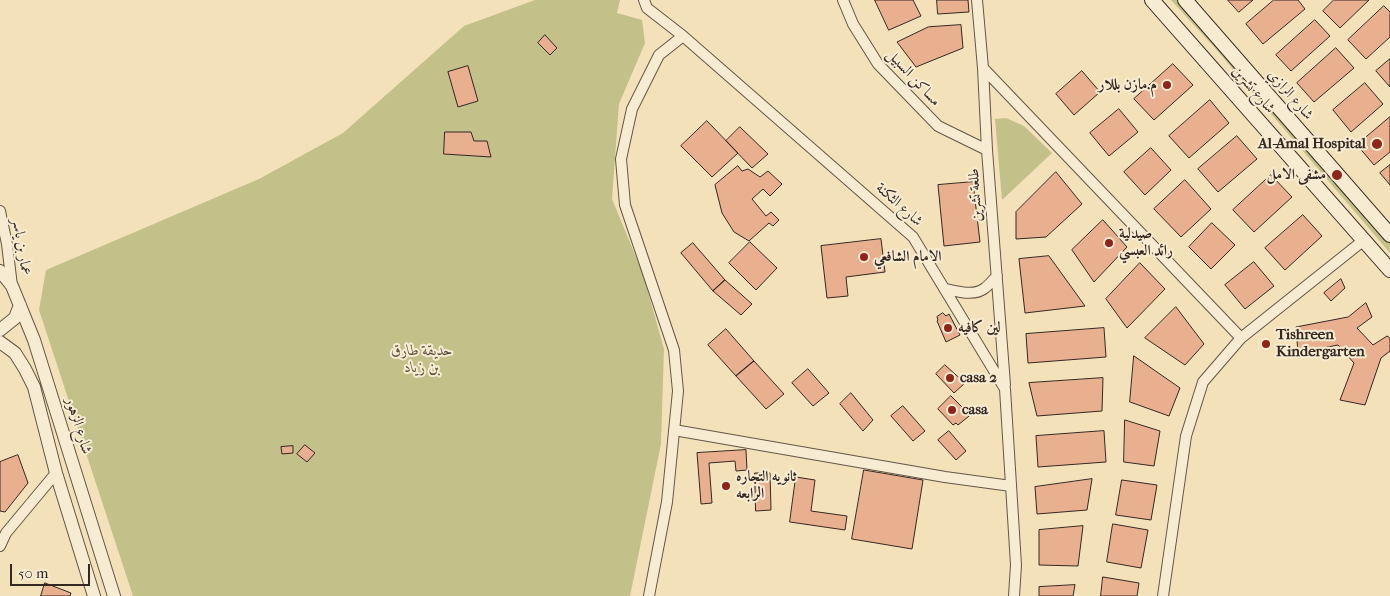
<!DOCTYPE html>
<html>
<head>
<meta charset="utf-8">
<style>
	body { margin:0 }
	#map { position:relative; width:1390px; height:596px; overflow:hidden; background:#f3e2b9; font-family:"IM FELL French Canon",serif }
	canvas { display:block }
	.scale { position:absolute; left:10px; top:564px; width:80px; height:22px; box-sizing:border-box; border:2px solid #352721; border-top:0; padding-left:6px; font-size:15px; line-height:18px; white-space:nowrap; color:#352721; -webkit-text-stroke:4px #f7ecd2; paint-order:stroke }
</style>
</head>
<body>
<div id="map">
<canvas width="1390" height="596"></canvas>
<div class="scale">50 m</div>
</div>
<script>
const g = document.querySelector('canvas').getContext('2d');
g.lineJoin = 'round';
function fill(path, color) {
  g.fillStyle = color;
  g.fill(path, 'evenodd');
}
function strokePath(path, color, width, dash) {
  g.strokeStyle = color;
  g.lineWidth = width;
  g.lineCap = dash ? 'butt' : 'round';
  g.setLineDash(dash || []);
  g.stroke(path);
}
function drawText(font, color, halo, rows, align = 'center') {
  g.font = font + ' "IM FELL French Canon",Amiri,serif';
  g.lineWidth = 4;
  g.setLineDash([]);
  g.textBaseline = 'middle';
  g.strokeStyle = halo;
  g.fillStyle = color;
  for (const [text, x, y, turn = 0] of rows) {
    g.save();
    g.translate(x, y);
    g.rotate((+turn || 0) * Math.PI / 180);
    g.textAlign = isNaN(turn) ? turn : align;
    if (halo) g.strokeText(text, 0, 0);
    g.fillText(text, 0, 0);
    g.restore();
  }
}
fill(new Path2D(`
	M535,0H620L617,13L642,20L645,43L619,104L612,199L643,274L664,349L661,444L630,596H133L39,310L46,270L259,179L343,133L464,26Z
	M1171,0H1179L1390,242V253L1214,47Z
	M1006,118L1024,126L1052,153L1002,200L995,119Z`), '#c3c08a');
const building = new Path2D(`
	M875,0H913L921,16L889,30Z
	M937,0H968L969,12L938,14Z
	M1228,0H1253L1239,12Z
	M1274,0H1298L1305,9L1263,44L1246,24Z
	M1334,0H1369L1340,28L1323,11Z
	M1384,6L1390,12V37L1366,59L1348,40Z
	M1315,20L1330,36L1291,71L1276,55Z
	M961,25L963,48L916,67L897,42L928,27Z
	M545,35L557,48L550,55L538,43Z
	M1336,48L1354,68L1314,102L1297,83Z
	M1390,59V87L1376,71Z
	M1173,64L1193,85L1154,120L1134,99Z
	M468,66L478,101L458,107L448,72Z
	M1082,71L1100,92L1074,115L1056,94Z
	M1365,83L1383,104L1351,132L1333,110Z
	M1210,100L1229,123L1189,158L1169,136Z
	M1119,109L1138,132L1109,156L1090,133Z
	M1390,117V152L1374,165L1357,145Z
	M707,121L738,153L712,177L681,146Z
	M740,127L768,154L752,168L726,141Z
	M445,132H471L474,141H487L491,157L444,154Z
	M1237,136L1257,159L1218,192L1198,169Z
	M1151,148L1171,170L1145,195L1124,172Z
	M1390,165V185L1380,173Z
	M738,166L742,171L748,169L760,177L768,171L782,184L770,196L763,189L752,199L766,216L771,212L779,220L773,226L769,223L749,241L734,232L722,213L715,185Z
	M1056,172L1082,204L1046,237L1016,239V212Z
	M1271,175L1292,197L1254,232L1233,210Z
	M1185,180L1211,209L1181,237L1154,209Z
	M973,182L980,242L944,246L938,185Z
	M1303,215L1322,236L1285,270L1265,248Z
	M1103,220L1127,247L1094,282L1072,250Z
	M1212,223L1235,245L1211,269L1189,247Z
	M881,239L885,272L846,277L848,296L827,298L821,246Z
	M750,242L777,268L756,290L729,263Z
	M693,243L725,280L713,291L681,253Z
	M1049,256L1085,306L1025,313L1019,259Z
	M1254,262L1274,286L1245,309L1225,285Z
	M1140,263L1165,289L1127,328L1106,299Z
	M1341,279L1345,288L1331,301L1324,293Z
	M725,280L752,304L741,315L713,291Z
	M1366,303L1372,317L1357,328L1373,345L1387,336L1390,338V351L1381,358L1365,405L1340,400L1354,363L1338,345L1298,353L1296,327L1348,317Z
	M1176,307L1204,344L1185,365L1145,338Z
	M943,313L946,316L949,314L960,335L946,342L937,321L938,320L937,317Z
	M1104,328L1106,357L1028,363L1026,334Z
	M726,329L754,361L736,376L708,345Z
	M1134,356L1180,388L1169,416L1130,402Z
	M754,361L784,394L766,409L736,376Z
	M945,365L965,383L954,393L936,374Z
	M808,369L829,393L813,406L792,383Z
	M1103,378L1102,411L1037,416L1029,383Z
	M851,393L873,420L863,431L840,404Z
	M951,396L966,411L969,408L974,412L958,425L956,423L953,425L938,409Z
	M903,406L925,431L913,441L891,416Z
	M1125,420L1160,431L1154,466L1124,462Z
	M949,431L966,451L956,460L938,440Z
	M1104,431L1106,462L1038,467L1036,436Z
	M305,445L315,453L307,462L297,454Z
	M293,446V453L282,454L281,447Z
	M746,450L747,470L736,471L735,461L709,463L712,503L701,504L697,453Z
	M18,455L28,483L5,512L0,511V462Z
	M864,470L923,480L912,549L852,539Z
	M755,473H770L771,510L756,511Z
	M796,477L815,480L811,511L847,516L845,530L790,522Z
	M1092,479L1087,510L1037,514L1035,487Z
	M1122,480L1157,485L1151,520L1116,515Z
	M1113,524L1148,530L1141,568L1107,562Z
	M1083,526L1078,566L1039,565V530Z
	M1103,577L1139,583L1137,596H1101Z
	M45,583L71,593L70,596H41Z
	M1075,585L1073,596H1039V587Z`);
fill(building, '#e8b08f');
strokePath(building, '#352721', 1);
const minor = new Path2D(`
	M644,0L647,8L683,36L913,237L1005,389L1016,565L1014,596
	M843,0L853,24L878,64L938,126L987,150
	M977,0L983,68L987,150L1005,385
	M983,68L1241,338
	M0,211L7,244L12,286
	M945,289C957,291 974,297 985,288C989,285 993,280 997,276
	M674,430L945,477L1011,486
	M0,546L6,533L56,473
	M649,596L667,502L678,391L674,350L625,205L621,159L632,109L659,55L683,36
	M1163,596L1186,436L1203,382L1241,338L1364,240`);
const tertiary = new Path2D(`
	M0,271L12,286L34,340L114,596
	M0,330L15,318L20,305
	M0,342L15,353L25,369L34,387L56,473L94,596`);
const secondary = new Path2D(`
	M1152,0L1390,270
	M1185,0L1390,235`);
strokePath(minor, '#645647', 12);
strokePath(tertiary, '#645647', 14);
strokePath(secondary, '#352721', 16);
strokePath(minor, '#f7ecd2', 10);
strokePath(tertiary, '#f7ecd2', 12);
strokePath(secondary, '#f7ecd2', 14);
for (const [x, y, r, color] of [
	[1167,85,5,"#8f2418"],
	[1377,144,6,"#8f2418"],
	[1337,175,6,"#8f2418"],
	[1109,243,5,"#8f2418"],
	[864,257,5,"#8f2418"],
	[948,328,5,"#8f2418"],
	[1266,344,5,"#8f2418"],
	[950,378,5,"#8f2418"],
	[952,410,5,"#8f2418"],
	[726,486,5,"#8f2418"]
]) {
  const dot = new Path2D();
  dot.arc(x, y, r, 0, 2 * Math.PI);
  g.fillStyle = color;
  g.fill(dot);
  strokePath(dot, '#f7ecd2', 2);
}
drawText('15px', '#352721', '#f7ecd2', [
	["مساكن السبيل",913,78,47],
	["شارع تشرين",1253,90,49],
	["شارع الرازي",1290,95,49],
	["طلعة تشرين",976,195,-94],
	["شارع الثكنة",899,205,42],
	["عمار بن ياسر",21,247,81],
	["شارع الزهور",78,426,73]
]);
drawText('bold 15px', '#352721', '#f7ecd2', [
	["م.مازن بللار",1157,85,"right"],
	["Al-Amal Hospital",1366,144,"right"],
	["مشفى الامل",1326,175,"right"],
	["صيدلية",1119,234],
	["رائد العبسي",1119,251],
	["الامام الشافعي",874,257],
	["لين كافيه",958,328],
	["Tishreen",1276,335],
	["Kindergarten",1276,352],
	["casa 2",960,378],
	["casa",962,410],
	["ثانويه التجاره",736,477],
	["الرابعه",736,494]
], 'left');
drawText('italic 15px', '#584d3b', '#f7ecd2', [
	["حديقة طارق",422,351],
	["بن زياد",422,368]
]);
</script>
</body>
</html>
